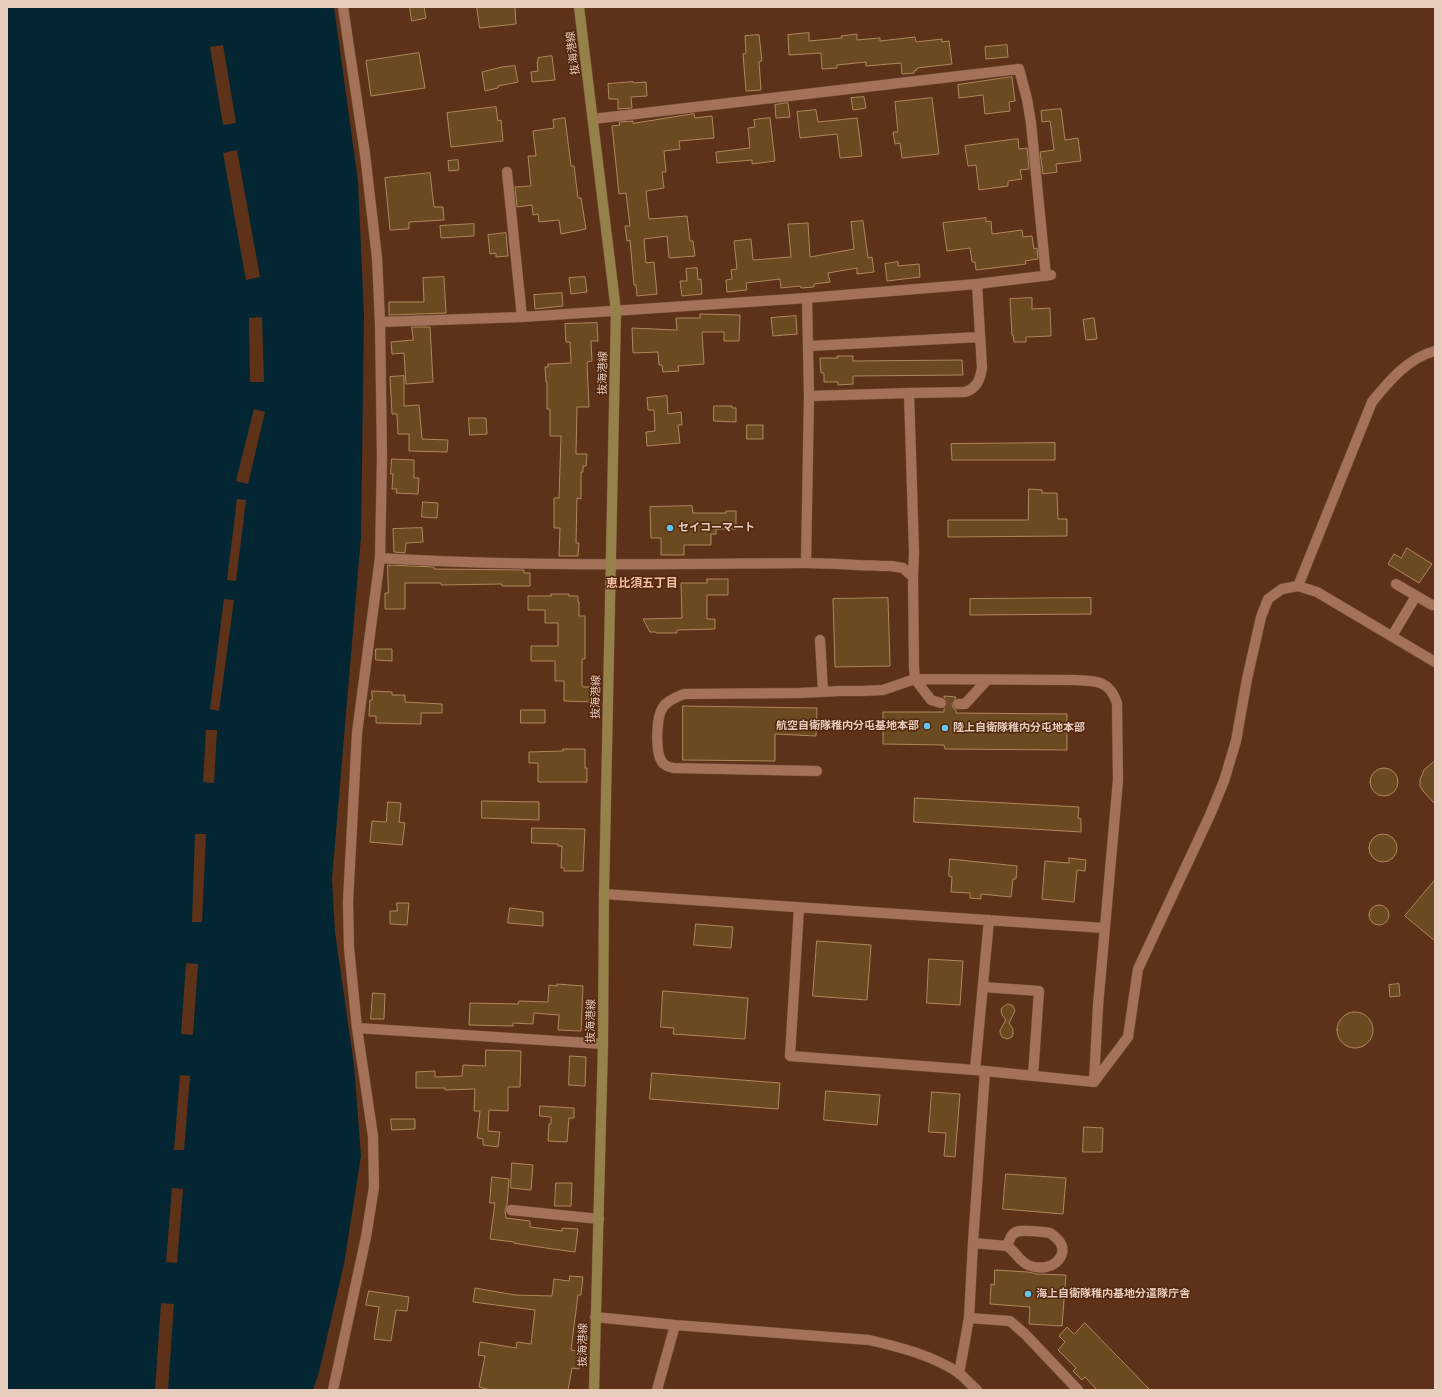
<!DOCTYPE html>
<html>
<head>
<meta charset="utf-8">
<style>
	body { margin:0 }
	#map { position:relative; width:1442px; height:1397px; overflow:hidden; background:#5e3219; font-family:Quicksand,sans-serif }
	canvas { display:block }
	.frame { position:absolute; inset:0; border:8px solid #e7cbbd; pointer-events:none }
</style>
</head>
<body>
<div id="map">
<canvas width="1442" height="1397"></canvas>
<div class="frame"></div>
</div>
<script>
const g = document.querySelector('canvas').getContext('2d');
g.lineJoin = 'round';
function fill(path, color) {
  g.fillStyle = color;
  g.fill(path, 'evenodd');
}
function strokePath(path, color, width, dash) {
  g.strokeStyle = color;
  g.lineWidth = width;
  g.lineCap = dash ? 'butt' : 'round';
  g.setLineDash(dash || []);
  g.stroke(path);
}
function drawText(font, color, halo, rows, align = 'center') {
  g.font = font + ' Quicksand,"Noto Sans JP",sans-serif';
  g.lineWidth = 3;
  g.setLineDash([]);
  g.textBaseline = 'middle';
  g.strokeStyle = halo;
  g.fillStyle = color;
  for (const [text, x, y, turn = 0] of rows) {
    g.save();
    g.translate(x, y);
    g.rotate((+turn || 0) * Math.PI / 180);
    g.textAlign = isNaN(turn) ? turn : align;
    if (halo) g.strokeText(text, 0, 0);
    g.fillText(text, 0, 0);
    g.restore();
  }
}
fill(new Path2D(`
	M7,7H334L358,181L364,316L361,537L332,879L335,932L354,1065L361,1156L344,1264L319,1372L313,1390H7Z`), '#042633');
fill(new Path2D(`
	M223,45L236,123L223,125L210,47Z
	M237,150L260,277L246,280L223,153Z
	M262,317L264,382H250L249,318Z
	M254,409L265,412L248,484L236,481Z
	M237,499L246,500L236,581L227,580Z
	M224,599L234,600L219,711L210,709Z
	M206,730H217L214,783L203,782Z
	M195,834H206L202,922H192Z
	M186,963L198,964L193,1035L181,1034Z
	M180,1075L190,1076L184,1150H174Z
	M172,1188L183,1189L177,1263L166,1262Z
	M161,1303L174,1304L168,1390H155Z`), '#5e3219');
const building = new Path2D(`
	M410,7H424L426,18L412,21Z
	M477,7H515L516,24L480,28Z
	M809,33V41L842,38L841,36L857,34V40L880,38V41L915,37L916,42L942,39V42L949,41L952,64L917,68V70L914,71V73L902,74L901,63L866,66V62L837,65V68L822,69L821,53L789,55L788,35Z
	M759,35L762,61L759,62L761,90L746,91L743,54L746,53L745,36Z
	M1007,45L1008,57L986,59L985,47Z
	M419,53L425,88L371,96L366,61Z
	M552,56L555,80L532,82L531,72L538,71L537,62H538V58Z
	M515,66L518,82L498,86V88L485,91L482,72L502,67Z
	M1012,77L1015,101L1009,102L1010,111L985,114L983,95L959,98L958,85Z
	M633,82V83L646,82L647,96L631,97L632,108L618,109V99H609L608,84Z
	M864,97L866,108L853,110L851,98Z
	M932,98L939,154L902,158L900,143L895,144L893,132H898L895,102Z
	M788,103L790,117L776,118L775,105Z
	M496,107L498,121L501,120L503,141L451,147L447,113Z
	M1061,109L1065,140L1078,138L1081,161L1056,164L1057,172L1043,174L1040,152L1054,150L1050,121L1042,122L1041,111Z
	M816,110L818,122L857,118L862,156L840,158L837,134L800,138L797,112Z
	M694,114L695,118L712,116L714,138L679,141L680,149L664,151L666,172H662L664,188L646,191L649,219L687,216L690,241H693L695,256L669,258L667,236L644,239L646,263L654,262L657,294L637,296L636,285H634L630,240L627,241L625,226H630L626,193L619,194L612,126L620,125L619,122L633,121V123Z
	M565,118L571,166H574L578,198H581L586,229L561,234L559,220L539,222L538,214L533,215L532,205L517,207L515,187L531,186L528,156H536L533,131L554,128L553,120Z
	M770,118L775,161L752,164V160L717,163L716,152L750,148L748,128L755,127L754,120Z
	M1018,139L1019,149L1027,148L1029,169L1020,170L1022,179L1008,181V186L979,190L976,165L968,166L965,146Z
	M458,160L459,170L449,171L448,161Z
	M430,173L434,207H443L444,220L409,222V229L390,230L385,178Z
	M986,218V222L991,221L992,234L1022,230L1023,237L1032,236L1034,249L1037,248L1038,259L1025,261L1026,264L976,270L975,262H972L970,248L947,251L943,223Z
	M863,221L868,258L872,257L874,272L857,274V268L828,273L830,282L814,284V287L801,288L800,286L781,288L780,279L746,283L747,290L727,292L726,280L732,279L731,270L737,269L734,241L751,239L753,260L791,257L788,224L808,223L810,257L854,249L851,222Z
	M474,224V236L441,238L440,226Z
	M506,233L508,256L496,257V253L490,254L488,235Z
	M898,262V266L919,264L920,277L887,281L885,264Z
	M697,268L698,280L701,279L702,294L682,296L680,281H687L686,269Z
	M444,277L446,313L389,315V302H424L423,278Z
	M585,277L587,292L571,294L569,278Z
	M562,293L563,306L535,309L534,295Z
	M1032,298V309L1050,308L1051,336L1026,337V342H1014L1013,335H1012L1010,299Z
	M700,314L740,315L739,341H724V332H702L704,364L678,366L679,371L663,372L662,365H659L658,352L633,353L632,328L677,330L676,318H700Z
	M796,316L797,334L773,336L771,318Z
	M1094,318L1097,339L1086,340L1083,320Z
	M597,323L598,341H591L592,361L587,362L589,407H577L576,454H587L586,466H583V472H581V499L577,498L576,543H579L578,556H559L560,528H554V498H559L561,436H550V409H547V382H546L545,367H548V364L571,363L570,342H566L565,324Z
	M412,327H430L433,382L406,384L404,353L392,354L391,342L413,340Z
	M837,356H853V361L962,360L963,375L853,376V384L838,385V382H824V373H821L820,358H838Z
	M404,376V406L419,405L422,439L448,440L447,452L409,451V434H398L397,414H392L390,377Z
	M667,396L668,414L681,412L682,425H678L680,443L647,446L646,432L655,431L654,410H648L647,398Z
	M714,406H732V408H736V422L714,421Z
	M469,418H486L487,434L470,435Z
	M747,425H763V439H747Z
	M1055,443V460H952L951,444Z
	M392,459L414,460V478H419L418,494L396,493L397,489H392L393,474H391Z
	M1029,489L1042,490V493H1057L1058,519H1067V536L948,537V520H1028Z
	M423,502L438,503L437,518L422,517Z
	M692,506L693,513H726V511H736V529H716V534H711V545H684V555H661V538H651L650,507Z
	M422,528L423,542L406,543L405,553L394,552L393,529Z
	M1407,548L1432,564L1419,583L1388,564L1394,554L1401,558Z
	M388,565L434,567V569L524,570V573H530V586H502V584L441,585V583H405V609H385V593H388Z
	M707,579H728V595H707V619H715V629L677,630V633H656V632H650L643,619L682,618L681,583H707Z
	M551,594H569V596H578V602H579V616H585V659H582V685L583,687H592V702L564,701V681H555V661H531V646H558V623H545V610H528V596H551Z
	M888,598L890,666L835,667L833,599Z
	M1091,598V614L970,615V599Z
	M376,649H392V661L376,660Z
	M372,691L392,692V695H405V702L442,704V713H421V724L376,723V716H369L370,700H372Z
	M944,696L956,697L952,704L953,708L956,710V713L1067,714V750L945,749L944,745L883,744V712H944V709L947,705V702Z
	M683,706L817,708L816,736L775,734V761L683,760Z
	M521,710H545V723H521Z
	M563,749H585V768H587V782H538V763H529V752L563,751Z
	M1435,761V804L1423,791L1420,786V780L1424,770Z
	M1370 782a14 14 0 1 1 28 0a14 14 0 1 1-28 0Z
	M915,798L1079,807L1078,818L1081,819V832L914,822Z
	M482,801L539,802V820L482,818Z
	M388,802L401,803L399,822L405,823L402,845L370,842L372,821L386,822Z
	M532,828L585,829L583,871H564V868H561L562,846H558V844L532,843Z
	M1369 848a14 14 0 1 1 28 0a14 14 0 1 1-28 0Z
	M1069,858L1086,860L1085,871L1077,870L1074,902L1042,899L1045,861L1069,863Z
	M950,859L1017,866L1016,879H1013L1011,897L981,894V899L970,898V893L951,892L952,877L949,876Z
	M1435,880V941L1405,916Z
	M397,903H409L407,925L390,924V911H397Z
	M1369 915a10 10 0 1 1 20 0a10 10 0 1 1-20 0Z
	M510,908L543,912V926L508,923Z
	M696,924L733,927L731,948L694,945Z
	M817,941L871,945L867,1000L813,996Z
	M929,959L963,961L960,1005L927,1003Z
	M557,984L583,986L581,1031L558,1030L559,1015L534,1013L533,1024L513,1023V1026L469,1025L470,1003L518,1004L519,1001L548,1002L549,985L557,986Z
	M1399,984L1400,996L1390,997L1389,985Z
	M663,991L748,998L745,1039L673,1034L674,1028L661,1027Z
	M373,993L385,994L384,1019H371Z
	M1008,1004L1013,1006L1015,1011L1009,1023L1013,1029V1034L1012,1037L1007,1039L1002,1037L1000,1032V1030L1006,1020L1002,1015L1001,1009L1003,1007Z
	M1337 1030a18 18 0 1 1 36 0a18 18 0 1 1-36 0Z
	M486,1050L521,1051L520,1087H508V1111L489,1110L488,1131L500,1132L498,1147L483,1145V1139L477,1138L480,1111H474L475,1089L445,1090V1088H416V1072L435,1071V1077L462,1076L463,1065L485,1066Z
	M570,1056L586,1057L585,1086L569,1085Z
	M652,1073L780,1083L778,1109L650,1099Z
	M826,1091L880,1095L877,1125L824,1120Z
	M932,1092L960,1094L955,1157L944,1156L946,1133L929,1132Z
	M540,1106L574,1108V1118H569L567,1142L548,1141L549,1124H551V1117L540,1116Z
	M391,1119H415V1129L392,1130Z
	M1084,1127L1103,1128L1102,1152H1083Z
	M512,1163L533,1165L531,1190L511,1188Z
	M1006,1174L1066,1178L1063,1214L1003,1209Z
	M492,1177L509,1179L507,1205L505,1210L506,1218L530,1221V1227L562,1231V1228L578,1229L575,1252L532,1246L514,1243V1242L490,1239L495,1203H490Z
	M556,1183H572L571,1206H555Z
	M995,1270L1028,1272L1037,1274L1066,1275L1062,1326L1029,1324L1030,1307L990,1304L991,1284L994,1285Z
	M570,1276L583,1277L581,1295H578L571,1350L583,1352L579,1369L572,1368L568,1390H491L479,1387L485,1356L478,1355L480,1342L516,1348L517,1342L531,1344L535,1310L473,1302L475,1288L515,1295L552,1296L554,1279L569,1281Z
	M369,1291L409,1297L407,1311L396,1310L391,1341L374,1339L379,1307L366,1305Z
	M1085,1323L1150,1390H1097L1085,1377L1082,1380L1073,1371L1076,1368L1058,1350L1065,1342L1059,1336L1067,1327L1074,1334Z`);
fill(building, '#6c4a21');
strokePath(building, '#ad875e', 1);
strokePath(new Path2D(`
	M941,703L958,704`), '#734932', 10, [10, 5]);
const minor = new Path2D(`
	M593,119L1019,69L1027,99L1031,123L1046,276
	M507,172L522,317
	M380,322L522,317L807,298L977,284L1051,275
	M809,346L980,337
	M909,393L965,392C977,388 980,380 982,368L977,284
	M809,396L909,393L914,552L913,577
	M380,558C521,567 662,564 803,563C833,563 862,566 891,566L903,568L913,577L914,668L915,679L1073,680C1095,681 1109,679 1117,703L1118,780L1098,1006L1094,1082
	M806,563L809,396L807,298
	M1396,584L1432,605H1435
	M1298,586L1372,402C1389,381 1408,358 1435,351
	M1392,636L1416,596
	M820,640L823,691
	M958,704H965L987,680
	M817,771L673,768C669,767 664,765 662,762C655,752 656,717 663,707C668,700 677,697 684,694L799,693L840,691H862L883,690L915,679L931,700L941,703
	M604,894L1104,928
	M799,908L790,1056L975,1070L1094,1082
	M983,987L1039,991L1033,1076
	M357,1028L603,1044
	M975,1070L989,920
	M1094,1082L1128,1037L1138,969L1210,815L1224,781L1236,741L1247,679L1261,617L1268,599L1282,589L1298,586L1317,592L1435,662
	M511,1210L599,1219
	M973,1243L1007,1246C1015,1251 1019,1261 1028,1265C1040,1270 1055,1268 1061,1256C1063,1252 1063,1248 1061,1244C1059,1239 1054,1236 1050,1233C1042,1232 1024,1229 1016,1232C1011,1234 1009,1241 1007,1246
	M595,1317L675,1325L869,1340C899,1347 932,1355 959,1373C965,1378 971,1385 977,1390
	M969,1318L1010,1321L1025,1334L1078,1390
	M959,1374L969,1318L973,1243L985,1071
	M333,1390L366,1237L374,1187L373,1136L357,1028L349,948L348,902L357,733L380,558L382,458L380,322L377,258L365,154L343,7
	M657,1390L675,1325`);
const major = new Path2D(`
	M579,7L616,311L604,894L603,1044L594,1390`);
strokePath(minor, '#734e39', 11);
strokePath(major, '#734e39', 11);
strokePath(minor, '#a37258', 10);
strokePath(major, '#968248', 10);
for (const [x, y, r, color] of [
	[670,528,4,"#65c5ee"],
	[927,726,4,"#65c5ee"],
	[945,728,4,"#65c5ee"],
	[1028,1294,4,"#65c5ee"]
]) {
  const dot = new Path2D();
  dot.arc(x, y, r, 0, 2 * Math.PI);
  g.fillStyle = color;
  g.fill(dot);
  strokePath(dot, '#52280e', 1.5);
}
drawText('11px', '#e7cbbd', '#52280e', [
	["抜海港線",573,53,-97],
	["抜海港線",603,373,-89],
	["抜海港線",596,697,-89],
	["抜海港線",591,1021,-89],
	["抜海港線",583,1345,-89]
]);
drawText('bold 11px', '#e7cbbd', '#52280e', [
	["セイコーマート",678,528],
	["航空自衛隊稚内分屯基地本部",919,726,"right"],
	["陸上自衛隊稚内分屯地本部",953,728],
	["海上自衛隊稚内基地分遣隊庁舎",1036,1294]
], 'left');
drawText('bold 12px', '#f6c0a4', '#52280e', [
	["恵比須五丁目",642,583]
]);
</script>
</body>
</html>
